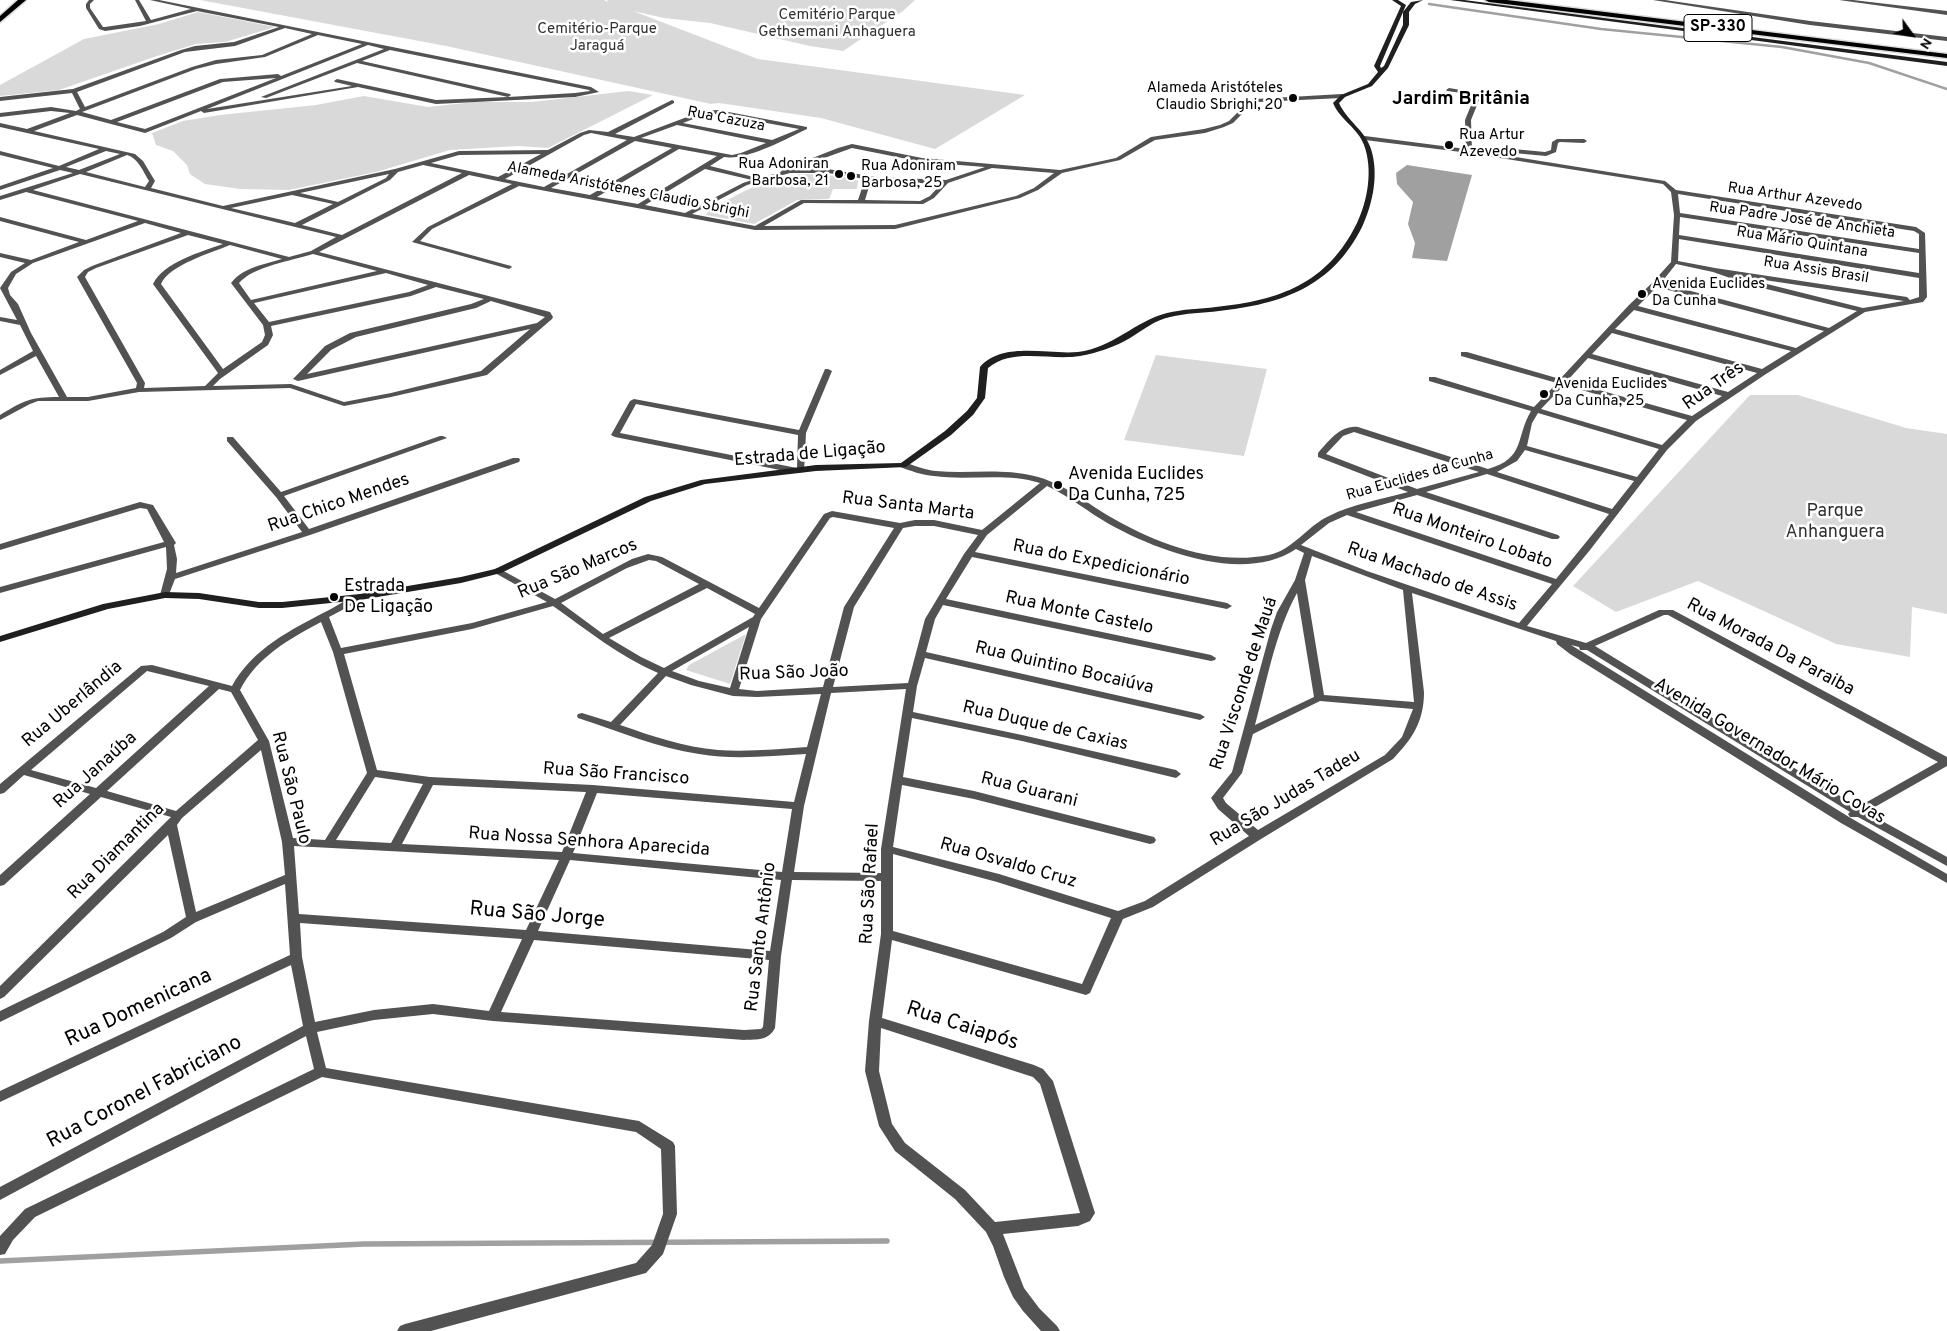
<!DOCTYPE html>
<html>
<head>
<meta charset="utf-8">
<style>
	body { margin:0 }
	#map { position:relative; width:1947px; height:1331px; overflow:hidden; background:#fff; font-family:Overpass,sans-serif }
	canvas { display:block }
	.north { position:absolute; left:1887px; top:10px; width:50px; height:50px; -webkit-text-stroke:4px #fff; paint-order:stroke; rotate:122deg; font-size:14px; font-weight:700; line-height:20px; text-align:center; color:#000 }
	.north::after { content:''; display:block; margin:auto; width:18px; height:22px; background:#000; clip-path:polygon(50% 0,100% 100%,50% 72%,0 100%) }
</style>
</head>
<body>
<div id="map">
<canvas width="1947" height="1331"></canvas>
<div class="north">N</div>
</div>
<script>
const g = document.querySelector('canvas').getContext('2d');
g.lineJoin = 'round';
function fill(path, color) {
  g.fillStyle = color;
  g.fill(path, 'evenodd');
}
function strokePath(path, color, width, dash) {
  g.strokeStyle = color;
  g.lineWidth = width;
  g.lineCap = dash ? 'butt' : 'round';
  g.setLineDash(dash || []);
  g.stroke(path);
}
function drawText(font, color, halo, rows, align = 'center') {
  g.font = font + ' Overpass,sans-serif';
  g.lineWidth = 5;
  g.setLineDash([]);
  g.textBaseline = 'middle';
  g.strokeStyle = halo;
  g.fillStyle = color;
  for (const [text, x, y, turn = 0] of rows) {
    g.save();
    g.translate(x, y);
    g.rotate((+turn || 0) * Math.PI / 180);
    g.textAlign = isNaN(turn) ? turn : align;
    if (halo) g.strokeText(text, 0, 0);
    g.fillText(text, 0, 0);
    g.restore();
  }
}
fill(new Path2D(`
	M200,0H604L608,2L607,0H915L903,11L843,51L810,46L710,23L664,18L633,11L758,59L1025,95L935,149L821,118L719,103L711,104L446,46Z
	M198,12L275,27L225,42L196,44L157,56L59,90L0,96V85L84,39L159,24Z
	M628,91L653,95L548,148L518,146L450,150L376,172L289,190L240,189L205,184L190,174L187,165L173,151L156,145L152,133L183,121L220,115L316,105L364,96L428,107L474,102H532Z
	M806,174L850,177L858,181L857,189H833L829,199L797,200L754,224L706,215L708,211C738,194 770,175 806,174Z
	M1156,355L1267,369L1244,456L1124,440Z
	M1750,395H1798L1906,428L1947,434V614L1912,607L1910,657L1836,644L1698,581L1616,612L1573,586Z
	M746,634L730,684L686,670L689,665Z`), '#d9d9d9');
fill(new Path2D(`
	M1407,165L1472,175L1447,261L1412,258L1415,243L1408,224L1413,202L1397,184L1396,173Z`), '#a0a0a0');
strokePath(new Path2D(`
	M1429,4L1601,29L1782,47L1869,63L1947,89`), '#a0a0a0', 2.5);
strokePath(new Path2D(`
	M0,1261L364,1244L887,1241`), '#a0a0a0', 5.5);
const motorway = new Path2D(`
	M18,0H26L0,22V16Z
	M1485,0H1507L1947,54V58L1489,2Z`);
strokePath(motorway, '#dbdbdb', 3);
fill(new Path2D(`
	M89,0H94L90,4V8L103,27H105L146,21L135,0H139L151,20L191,9L150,0H159L591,87L599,92L575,97L436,104L358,87L204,113L201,111L145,133L77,115L34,131L135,154L143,161L155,181L151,188L223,206L395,169L459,151L548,150L580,133L589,130L608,132L672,100L674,101V103L615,134L634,137L703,111L718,110L807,127V129C786,139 746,161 724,157L710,166L758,178L781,172L782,170L838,148L852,144L922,158L1060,170L1116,158L1151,137L1204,129L1220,125L1229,121L1248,102L1255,99L1342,94L1345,96L1342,98L1258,102L1252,104L1233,123L1224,127L1205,133L1155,140L1120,160L1062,173L1038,190L1020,198L895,229L755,230L519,186L432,229L420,241L511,266L512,267L509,269L412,242L428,227L512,184L469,175L319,252L550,312L553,317L552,319L487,375L391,397L344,406L290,388L139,392L88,401H38L30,404L0,420V415C25,400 30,397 59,397L36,356L0,375V370L33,351L20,325L0,321V317L17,320L0,288L11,272L25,263L0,257V253L31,260L79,242L0,221V217L86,240L138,221L26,192L0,200V196L73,173L60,170L0,190V186L53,168L0,155V151L59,166L99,149L0,127V123L27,129L70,113L51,111L0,117V113L51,107L76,111L80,109L72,93L0,101V97L73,89L181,50L195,46L234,42L279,27L197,11L140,26L105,31L99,29L86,8V4ZM285,28L312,34L262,55L216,60L192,67L85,107L77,92L185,52L235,46ZM318,35L362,44L281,76L278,74L220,79L111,120L82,112L196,69L216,64L265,57ZM368,45L384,49L261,97L266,98L357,63L508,97L436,100L337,79L334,81L335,82L352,86L207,109ZM390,50L589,90L590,91L575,93L508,97L511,95L510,94L362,61ZM276,78L145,129L117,122L223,82ZM706,114H718L799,129L772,140L683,123ZM677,125L766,143L741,153L732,155L641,138ZM591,133L627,140L544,187L505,179L584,135ZM635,141L672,148L590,195L551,188ZM852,148L922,162L985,167L946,180L875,177L828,169H794ZM679,149L717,156L638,204L597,197ZM106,151L120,154L79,170L66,167ZM541,154L498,177L431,163L459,155ZM127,155C138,158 143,171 149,181L145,187L86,172ZM423,165L462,173L342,235L302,225L390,180L398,172ZM992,168L1054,173L1034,188L1016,196L895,225L764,226L804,203L923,204L934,198L948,183ZM705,169L752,180L743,183L685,213L645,205ZM790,173H828L865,179L858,200H801L755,226L692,214L747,185ZM80,174L336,237L311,251L289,257L33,190ZM389,174L386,178L338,202L300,193ZM871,180L875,181L941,184L930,196L920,201L865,200ZM292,195L333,204L295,223L231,208ZM145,223L181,233L92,266L84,270L77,277L137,383L136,388L88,397H67L31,333L18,304L10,295L8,288L16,274L33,263ZM188,235L223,244C201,252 164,262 153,284L218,373L205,386L144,388L145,383L85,277L88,272L96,268ZM230,245L282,259C263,265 244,267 231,283L263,325L265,335L262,342L223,369L161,284C169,265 211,253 230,245ZM313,254L377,271L251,300L239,283C254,266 291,261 313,254ZM386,273L428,285L409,292L269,322L254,303ZM436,287L484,299L471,304L350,333L325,346L293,379L298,381L530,329L481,371L391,393L344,402L291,384L213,386L220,379L268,345L273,335L271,326L411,296ZM491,301L545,317L537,323L307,374L331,350L356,337L476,308Z
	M1653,0H1665L1810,21L1947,37V41L1810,25Z
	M1839,0H1853L1947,11V15Z
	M1449,88L1473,92L1480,98L1471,120L1472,150L1665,181L1676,190L1916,227L1925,233L1927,297L1923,302L1865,312L1766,374L1696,421L1667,450L1590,550L1527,626L1586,643L1659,610H1673L1947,757V766L1866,812L1947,857V866L1858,817H1850L1848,814L1850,812L1587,650H1580L1579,647L1571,645L1849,817L1947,874V883L1841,823L1570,654L1557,644L1556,641L1412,593L1424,692C1424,722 1412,739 1393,759L1261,839L1153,907L1123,919L1090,993L1086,995L892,940L882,1018L1034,1065L1043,1069L1053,1081L1095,1213L1090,1221L1078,1226L1003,1234L1024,1288L1039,1308L1057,1326L1060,1331H1041L1023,1311L1013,1297L1004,1277L993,1246L986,1232L955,1199L895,1151L879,1126L865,1071L869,1021L881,934V881L792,880L781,956L775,1028C768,1041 758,1039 744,1040L493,1021L433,1014L374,1020L317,1032L326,1068L639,1121L673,1142L675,1146L677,1214L663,1254L646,1273L431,1331H397L400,1326L405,1324L636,1263L652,1245L663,1214L661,1149L636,1132L322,1077L35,1217L13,1240L5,1254L0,1255V1236L25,1209L314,1069L306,1036L0,1200V1187L303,1026L291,965L0,1102V1091L290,955L285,884L196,922L171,938L0,1022V1011L163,932L186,917L168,835L4,997L0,999V986L171,817L101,797L4,885L0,886V875L90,794L24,775L4,793L0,794V784L141,666L152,665L232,686C252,649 292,629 329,610C339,605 349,597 360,594L365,597L363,599L329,617L341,648L472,623L547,602L495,573L493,571L495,569L498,568L555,599L632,559L648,554L662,557L759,608L824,514L832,511L900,523L915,520H934L982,530L1040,483C1005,472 969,481 934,476C922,475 911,471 900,467L899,465L903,462C914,465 924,470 936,471C968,474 1002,468 1034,476C1061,482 1084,501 1107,515C1155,543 1213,566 1269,555C1293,550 1307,526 1329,516C1352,504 1383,499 1408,492L1318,457V453C1329,441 1340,425 1358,427L1488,469C1526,458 1515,438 1531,411L1429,381V377H1435L1534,407L1557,383L1461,356V352H1467L1560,379L1629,305L1653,282L1671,262L1674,215L1671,192L1663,184L1469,153L1365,140L1362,138L1365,136L1466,149L1465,120L1474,98L1469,94L1447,91L1446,90ZM1678,194L1914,231L1919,234V249L1680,213ZM1680,217L1919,253V273L1679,235ZM1679,239L1919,278V297L1910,300L1907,297L1715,268L1678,261ZM1676,264L1713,272L1750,285L1857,311L1829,328L1661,283ZM1738,276L1904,301L1863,308L1755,281ZM1657,287L1824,331L1796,348L1638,306ZM1634,310L1791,351L1762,369L1615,329ZM1612,333L1757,373L1728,392L1592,354ZM1588,358L1722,396L1692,416L1567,381ZM1564,385L1687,420L1662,445L1541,409ZM1538,413L1659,449L1637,477L1527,446L1532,423ZM1354,432L1479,472L1417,489L1326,454L1343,436ZM1525,450L1634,481L1612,509L1497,472L1517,461ZM1487,474L1609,514L1556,579L1356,512L1417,495L1552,539H1558L1560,537L1558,535L1426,492ZM1047,486C1069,496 1088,512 1109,524C1158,551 1244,584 1296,549L1304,553L1295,580L1277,612L1271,629L1232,772L1211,798L1218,809L1249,836L1145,901L1118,911L999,874L893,847L902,785L974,799L1150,844L1154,843L1156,840L1154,837L1150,836L974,791L903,777L912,718L1022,741L1176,778L1181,774L1176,770L1022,735L913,712L917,686L925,658L1200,720L1205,717L1200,714L926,652L935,619L943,605L1211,661L1215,660L1216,658L1211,655L946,599L972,557L1227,609L1232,606L1227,603L975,552L987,535ZM1347,515L1552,584L1519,623L1367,571L1301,545L1329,523ZM833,517L894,528L844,607L823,687L757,691L739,689L761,619L830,518ZM915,526H934L978,535L964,554L925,619L908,683L833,687L854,607L903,528ZM1312,556L1403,590L1414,702L1324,695L1305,580ZM649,560L656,561L699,584L603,634L561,603L627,568ZM707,588L755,614L753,617L664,668L641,657L609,638ZM1297,593L1314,697L1255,725C1267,681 1275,633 1297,593ZM553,606C587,630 619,656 658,673L611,722L582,713L578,714L577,716L578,718C618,731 658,748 699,754C734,760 770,756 806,754L794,802L593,785L430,777L377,770L344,654L472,629ZM1664,615H1668L1938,762L1858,807L1595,646ZM321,622L333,652L367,773L325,840L293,838L269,741L240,690C257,657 289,639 321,622ZM749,627L730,688L699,681L672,671ZM147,671L209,686L96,788L31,770ZM666,676L691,685L733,696L757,697L821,694L807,747C778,749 748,752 718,750C684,747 652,736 620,725ZM219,689L231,692L258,740L176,811L107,791ZM906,689L881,849V873L794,872L804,806L831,693ZM1320,701L1413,709L1402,737L1385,755L1258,830L1226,803L1223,798L1242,773L1253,734ZM261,750L282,842L285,875L196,912L177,825L182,818ZM375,777L423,784L391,843L336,840ZM433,785L586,792L562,852L402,844ZM597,793L792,809L782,872L573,853ZM294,846L559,860L526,930L299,914ZM893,854L997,882L1111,918L1082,984L893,931ZM570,860L781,880L770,951L538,931ZM300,923L522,939L489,1011L433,1004L374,1010L315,1022L302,957ZM534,940L769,960L763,1027L761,1029L744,1030L501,1012ZM881,1028L1033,1077L1040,1084L1080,1213L995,1222L965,1190L905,1143L892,1124L879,1071Z
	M1557,139H1584L1587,141L1584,143L1560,142L1558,143L1556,152L1546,156L1492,151L1489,149L1492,147L1545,152L1551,150L1552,142Z
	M825,369H828L832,371L806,433L804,472L795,473L615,437L611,435L630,401L634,399L799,430ZM636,404L798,435L797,468L620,433Z
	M440,436H443L447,438L284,496L309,529L513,458H519L520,460L519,462L310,535L175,579L168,597H162L160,595L167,569L166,547L0,593V587L164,542L147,509L140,508L0,550V544L140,502L153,505L176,543L174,545L177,559L176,573L302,532L276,497L227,441V437H233L281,492Z`), '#525252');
fill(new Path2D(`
	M1392,0H1398L1406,5L1380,66L1381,68L1384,66L1403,25V12L1411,2L1423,0L1415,4L1409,12V25L1388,68L1372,86L1345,97L1339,103C1347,121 1365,130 1371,149C1379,174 1373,203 1362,227C1332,287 1282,304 1219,311C1203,313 1186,313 1170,317C1155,320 1143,330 1130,338C1115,347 1097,353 1080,356C1050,361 1013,347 988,368L985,398L973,415L951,435L906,467L816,471L705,484L651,501L501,573L461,583L360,600L282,608H259L199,599L165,598L108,609L0,642V636L103,604L165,592L199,593L259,602H282L360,594L461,577L495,569L645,497L701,480L816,465L901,463L945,431L967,411L977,398L980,367C1003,341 1048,355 1078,352C1113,348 1135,321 1167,313C1183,309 1200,309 1216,307C1280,300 1327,284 1357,223C1368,200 1373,169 1364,145C1358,128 1340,120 1333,103L1341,95L1368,84L1378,72L1374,66L1401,6Z
	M1450,0H1464L1947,62V66Z`), '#1f1f1f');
fill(motorway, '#000');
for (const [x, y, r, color] of [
	[1293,98,5,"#000"],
	[1449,145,5,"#000"],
	[839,174,5,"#000"],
	[851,176,5,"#000"],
	[1642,294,5,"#000"],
	[1544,394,5,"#000"],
	[1058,485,5,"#000"],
	[334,597,5,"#000"]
]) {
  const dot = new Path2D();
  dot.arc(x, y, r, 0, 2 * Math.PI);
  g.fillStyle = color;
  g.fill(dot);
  strokePath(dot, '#fff', 2);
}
drawText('15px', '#303030', '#fff', [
	["Cemitério Parque",837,16],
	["Gethsemani Anhaguera",837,33],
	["Cemitério-Parque",597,30],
	["Jaraguá",597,47]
]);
drawText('15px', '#000', '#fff', [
	["Alameda Aristóteles",1283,89,"right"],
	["Claudio Sbrighi, 20",1283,106,"right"],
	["Rua Artur",1459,136],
	["Azevedo",1459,153],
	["Rua Adoniran",829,165,"right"],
	["Barbosa, 21",829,182,"right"],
	["Rua Adoniram",861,167],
	["Barbosa, 25",861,184],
	["Avenida Euclides",1652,285],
	["Da Cunha",1652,302],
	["Avenida Euclides",1554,385],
	["Da Cunha, 25",1554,402]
], 'left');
drawText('15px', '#000', '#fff', [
	["Rua Cazuza",726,120,11],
	["Alameda Aristótenes Claudio Sbrighi",628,191,11],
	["Rua Arthur Azevedo",1795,198,8],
	["Rua Padre José de Anchieta",1802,221,8],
	["Rua Mário Quintana",1802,243,9],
	["Rua Assis Brasil",1816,271,9],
	["Rua Euclides da Cunha",1420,476,-16]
]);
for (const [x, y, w] of [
	[1718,28,68]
]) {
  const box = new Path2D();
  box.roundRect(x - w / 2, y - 13.5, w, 27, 4);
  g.fillStyle = '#fff';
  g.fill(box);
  strokePath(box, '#000', 1);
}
drawText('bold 16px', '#000', null, [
	["SP-330",1718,28]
]);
drawText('18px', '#000', '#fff', [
	["Rua Três",1714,387,-35],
	["Estrada de Ligação",810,455,-5],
	["Rua Chico Mendes",339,504,-19],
	["Rua Santa Marta",908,507,7],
	["Rua Monteiro Lobato",1472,537,19],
	["Rua do Expedicionário",1101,564,11],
	["Rua São Marcos",578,570,-23],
	["Rua Machado de Assis",1432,578,19],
	["Rua Monte Castelo",1079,614,12],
	["Rua Morada Da Paraiba",1770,648,28],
	["Rua Quintino Bocaiúva",1064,669,13],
	["Rua São João",794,674,-2],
	["Rua Visconde de Mauá",1245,684,-72],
	["Rua Uberlândia",73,705,-40],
	["Rua Duque de Caxias",1045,727,13],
	["Avenida Governador Mário Covas",1769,752,31],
	["Rua Janaúba",96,771,-42],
	["Rua São Francisco",616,775,4],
	["Rua São Paulo",290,788,76],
	["Rua Guarani",1029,791,14],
	["Rua São Judas Tadeu",1286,799,-31],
	["Rua Nossa Senhora Aparecida",589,843,4],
	["Rua Diamantina",117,852,-45],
	["Rua Osvaldo Cruz",1008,864,16],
	["Rua São Rafael",871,884,-87],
	["Rua Santo Antônio",762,937,-83]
]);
drawText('18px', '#000', '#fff', [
	["Avenida Euclides",1068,475],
	["Da Cunha, 725",1068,496],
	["Estrada",344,587],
	["De Ligação",344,608]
], 'left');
drawText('18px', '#303030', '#fff', [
	["Parque",1835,512],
	["Anhanguera",1835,533]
]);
drawText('bold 19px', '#000', '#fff', [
	["Jardim Britânia",1461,100]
]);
drawText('21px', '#000', '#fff', [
	["Rua São Jorge",537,916,5],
	["Rua Domenicana",139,1009,-25],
	["Rua Caiapós",962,1027,18],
	["Rua Coronel Fabriciano",145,1093,-28]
]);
</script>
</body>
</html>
